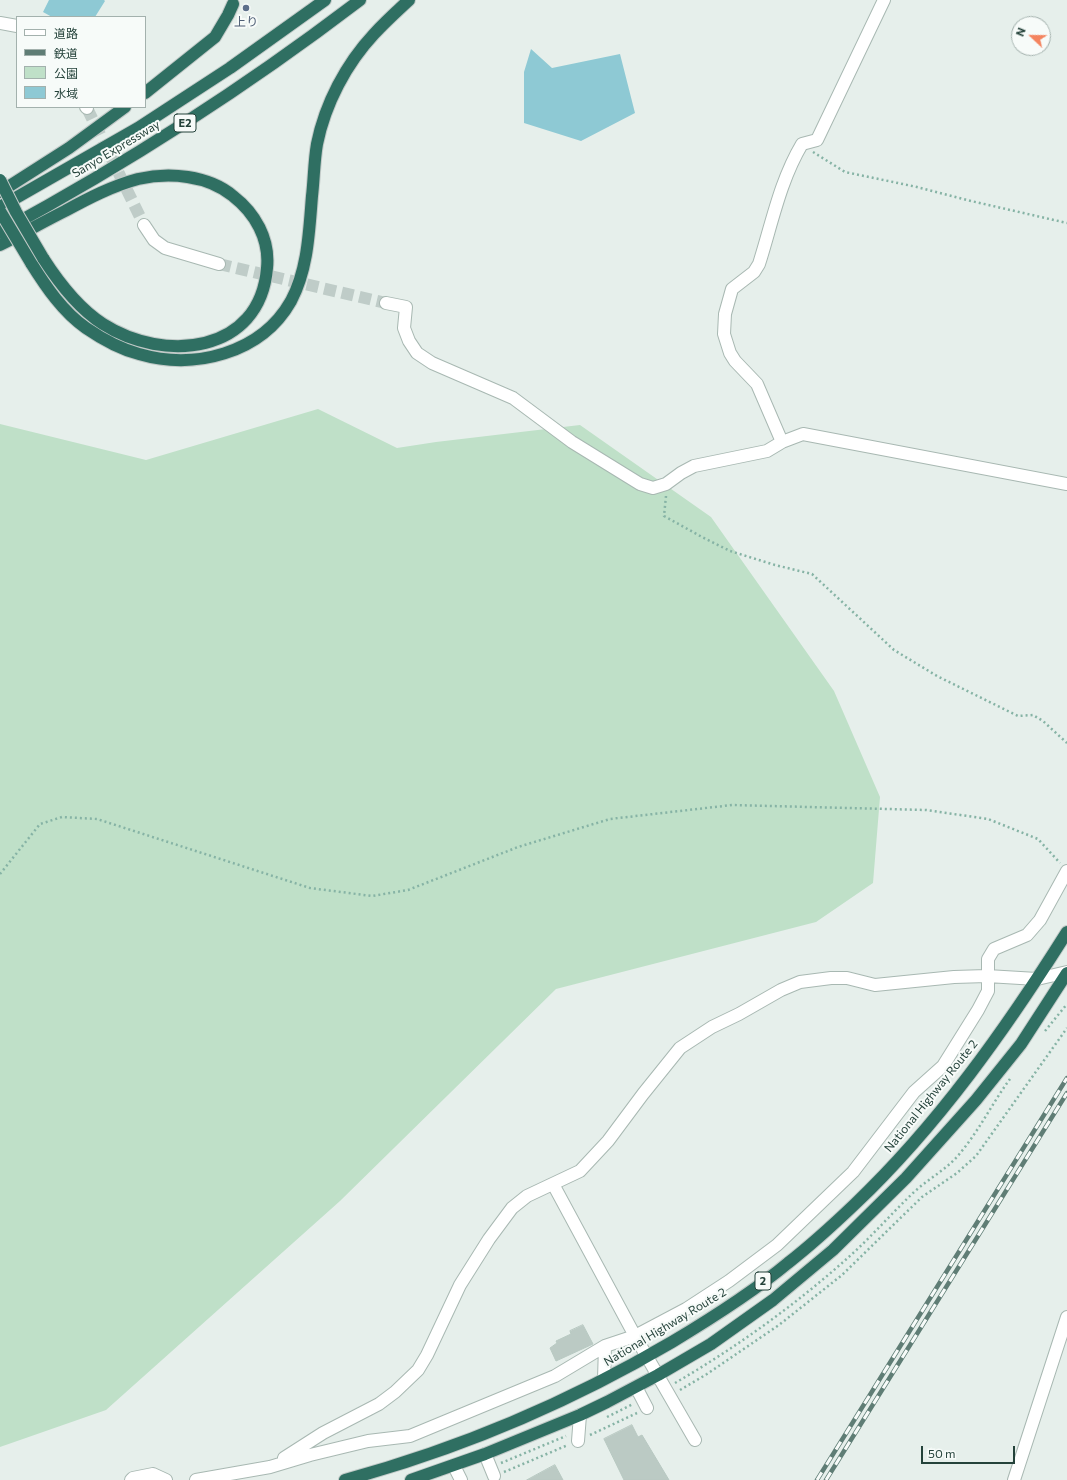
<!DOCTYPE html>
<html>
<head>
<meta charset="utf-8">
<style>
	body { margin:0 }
	#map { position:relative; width:1067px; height:1480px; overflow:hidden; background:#e6efeb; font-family:Commissioner,"Noto Sans JP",sans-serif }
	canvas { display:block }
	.legend { position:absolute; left:16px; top:16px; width:130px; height:92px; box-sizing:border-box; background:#f7fbf9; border:1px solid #a3b1ad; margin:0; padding:5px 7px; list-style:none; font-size:12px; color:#24423a }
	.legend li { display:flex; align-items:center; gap:8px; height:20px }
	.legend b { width:20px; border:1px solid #a3b1ad }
	.north { position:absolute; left:1011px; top:16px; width:40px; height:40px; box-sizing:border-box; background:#f7fbf9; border:1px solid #a3b1ad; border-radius:50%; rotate:292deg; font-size:11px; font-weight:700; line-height:16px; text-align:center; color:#24423a }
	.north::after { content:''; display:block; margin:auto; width:14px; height:18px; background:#f4845f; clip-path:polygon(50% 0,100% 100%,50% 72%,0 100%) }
	.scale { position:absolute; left:921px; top:1446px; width:94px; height:18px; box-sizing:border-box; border:2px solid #24423a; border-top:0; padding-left:5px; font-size:12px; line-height:14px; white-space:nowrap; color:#24423a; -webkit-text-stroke:3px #f7fbf9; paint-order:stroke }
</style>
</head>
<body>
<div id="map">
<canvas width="1067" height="1480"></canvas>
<ul class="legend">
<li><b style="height:5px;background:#fff"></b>道路</li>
<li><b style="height:5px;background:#5f7d75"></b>鉄道</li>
<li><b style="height:11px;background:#bfe0c8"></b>公園</li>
<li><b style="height:11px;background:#8ec9d4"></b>水域</li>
</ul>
<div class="north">N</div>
<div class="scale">50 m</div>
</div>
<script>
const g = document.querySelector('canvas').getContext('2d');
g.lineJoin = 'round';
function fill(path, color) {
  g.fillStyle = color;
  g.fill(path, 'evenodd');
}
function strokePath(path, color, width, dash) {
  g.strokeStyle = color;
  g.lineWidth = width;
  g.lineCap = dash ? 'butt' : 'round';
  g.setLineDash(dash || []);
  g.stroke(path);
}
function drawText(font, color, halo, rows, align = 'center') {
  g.font = font + ' Commissioner,"Noto Sans JP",sans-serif';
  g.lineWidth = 4;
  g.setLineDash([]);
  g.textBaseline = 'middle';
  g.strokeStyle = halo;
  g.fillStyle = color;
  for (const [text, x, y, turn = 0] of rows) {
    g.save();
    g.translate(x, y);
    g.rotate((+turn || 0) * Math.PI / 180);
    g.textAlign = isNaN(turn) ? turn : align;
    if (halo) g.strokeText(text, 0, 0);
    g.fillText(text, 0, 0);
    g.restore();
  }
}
fill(new Path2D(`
	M318,409L397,448L436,442L580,425L711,517L834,691L880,797L873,883L816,922L556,989L340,1201L106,1410L0,1447V424L146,460Z`), '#bfe0c8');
fill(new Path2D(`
	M49,0H104L105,1L95,17H52L43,12Z
	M531,49L552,68L620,54L635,113L581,141L524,123V72Z`), '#8ec9d4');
const building = new Path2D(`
	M583,1325L593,1344L556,1361L550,1348L557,1343L556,1341L571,1334L570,1331Z
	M632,1425L638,1437L642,1435L669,1480H624L604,1439Z
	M555,1465L563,1480H527Z`);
fill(building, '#bbcac4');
strokePath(building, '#b8c9c2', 1);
strokePath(new Path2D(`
	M87,108L144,225
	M219,264L386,303`), '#bfccc8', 12, [12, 6]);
const minor = new Path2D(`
	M0,23L17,26
	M86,107L87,108
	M144,225L154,240L165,248L219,264
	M386,303L406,307L404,328L409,341L417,353L432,363L513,398L572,442L640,484L653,488L666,484L681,473L694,466L767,451L782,442L803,434L1067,484
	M782,442L757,384L735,361L730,353L724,334L725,314L732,289L754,272L759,264C772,223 780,181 802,144L817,140L884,0
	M553,1184L635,1336L695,1440
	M604,1379L605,1346
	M636,1387L647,1408
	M578,1441L580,1415
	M485,1454L494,1476
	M284,1458L323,1433L379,1404L395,1392L418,1370L427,1355L460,1285L489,1239L512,1208L527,1196L580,1171L608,1141L643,1094L680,1048L712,1027L739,1014L781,990L800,982L831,978H847L875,985L954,977L987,976L1037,979L1067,972
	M454,1466L461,1480
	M131,1480L133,1478L153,1474L166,1480
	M196,1480L270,1467L310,1455L368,1441L410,1436L555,1376L605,1346L635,1336L686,1309L729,1281L777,1245L853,1172L914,1092L943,1066L978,1010L988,991V959L994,949L1027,935L1040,920L1067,871
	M1014,1480L1067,1317`);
const highway = new Path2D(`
	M145,93L215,37L228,15L233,4
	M0,192L69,148L125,107
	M0,207L138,128L230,68L325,0
	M0,232C126,164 246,87 360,0
	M0,245C22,234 43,222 65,211C89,198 112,186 138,179C169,172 208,175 233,196C255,213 270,239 267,268C260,354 164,363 103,324C78,308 59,283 43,258
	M31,263C46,287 63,312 86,328C102,339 120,349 139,354C194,370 261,354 291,301C308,269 309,232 312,196C314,179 314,161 317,144C325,104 346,64 374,34C385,22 397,11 409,0
	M345,1480C459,1449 570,1402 672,1342C712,1318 752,1293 788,1263C811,1245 833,1225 855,1204C938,1125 1006,1029 1067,932
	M411,1480L485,1454L580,1415L607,1402L658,1375L711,1344L773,1300L833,1250L906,1178L976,1100L1021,1044L1067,973`);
strokePath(minor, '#a8b8b2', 14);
strokePath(highway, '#c2cac8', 14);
strokePath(new Path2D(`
	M813,152L845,172L917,187L971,201L1067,223
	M666,496L664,516L702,537L730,551L775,565L812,574L894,650L937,676L1018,716L1033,715L1043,721L1067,743
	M0,874L40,824L62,817L97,819L310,888L372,896L408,890L518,847L610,819L732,805L926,810L988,819L1038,839L1060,863
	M1045,1031L1067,1004
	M675,1383C737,1347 798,1303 851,1255C873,1235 892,1213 913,1193C929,1178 948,1169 961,1152C980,1129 993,1102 1010,1079
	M680,1390L707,1374L779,1325L842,1275L922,1197L957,1173L976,1156L1067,1028
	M607,1417L633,1404
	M590,1435L637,1413
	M501,1463L566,1436
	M504,1472L568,1445`), '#86b3a5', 2.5, [2, 3]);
strokePath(minor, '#fff', 12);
strokePath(highway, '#2f6f62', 12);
const rail = new Path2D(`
	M817,1480L1067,1078
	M826,1480L1067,1093`);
strokePath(rail, '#5f7d75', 4.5);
strokePath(rail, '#f7fbf9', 3, [9]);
const highwayBridge = new Path2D(`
	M0,180L16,212L43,258
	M0,211L31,263`);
strokePath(highwayBridge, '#c2cac8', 14, []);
strokePath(highwayBridge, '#2f6f62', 12);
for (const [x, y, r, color] of [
	[246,8,4,"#5c6f8a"]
]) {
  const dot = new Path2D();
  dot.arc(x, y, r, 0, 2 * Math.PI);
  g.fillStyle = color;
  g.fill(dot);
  strokePath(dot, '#f7fbf9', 1.5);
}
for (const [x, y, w] of [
	[185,123,22],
	[763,1281,16]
]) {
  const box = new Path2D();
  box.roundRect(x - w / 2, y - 9, w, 18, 3);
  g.fillStyle = '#f7fbf9';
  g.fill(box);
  strokePath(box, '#24423a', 1);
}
drawText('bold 11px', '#24423a', null, [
	["E2",185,123],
	["2",763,1281]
]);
drawText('12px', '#4e5e75', '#f7fbf9', [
	["上り",246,22]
]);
drawText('12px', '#24423a', '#f7fbf9', [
	["Sanyo Expressway",116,149,-31],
	["National Highway Route 2",931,1096,-51],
	["National Highway Route 2",665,1327,-31]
]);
</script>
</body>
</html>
